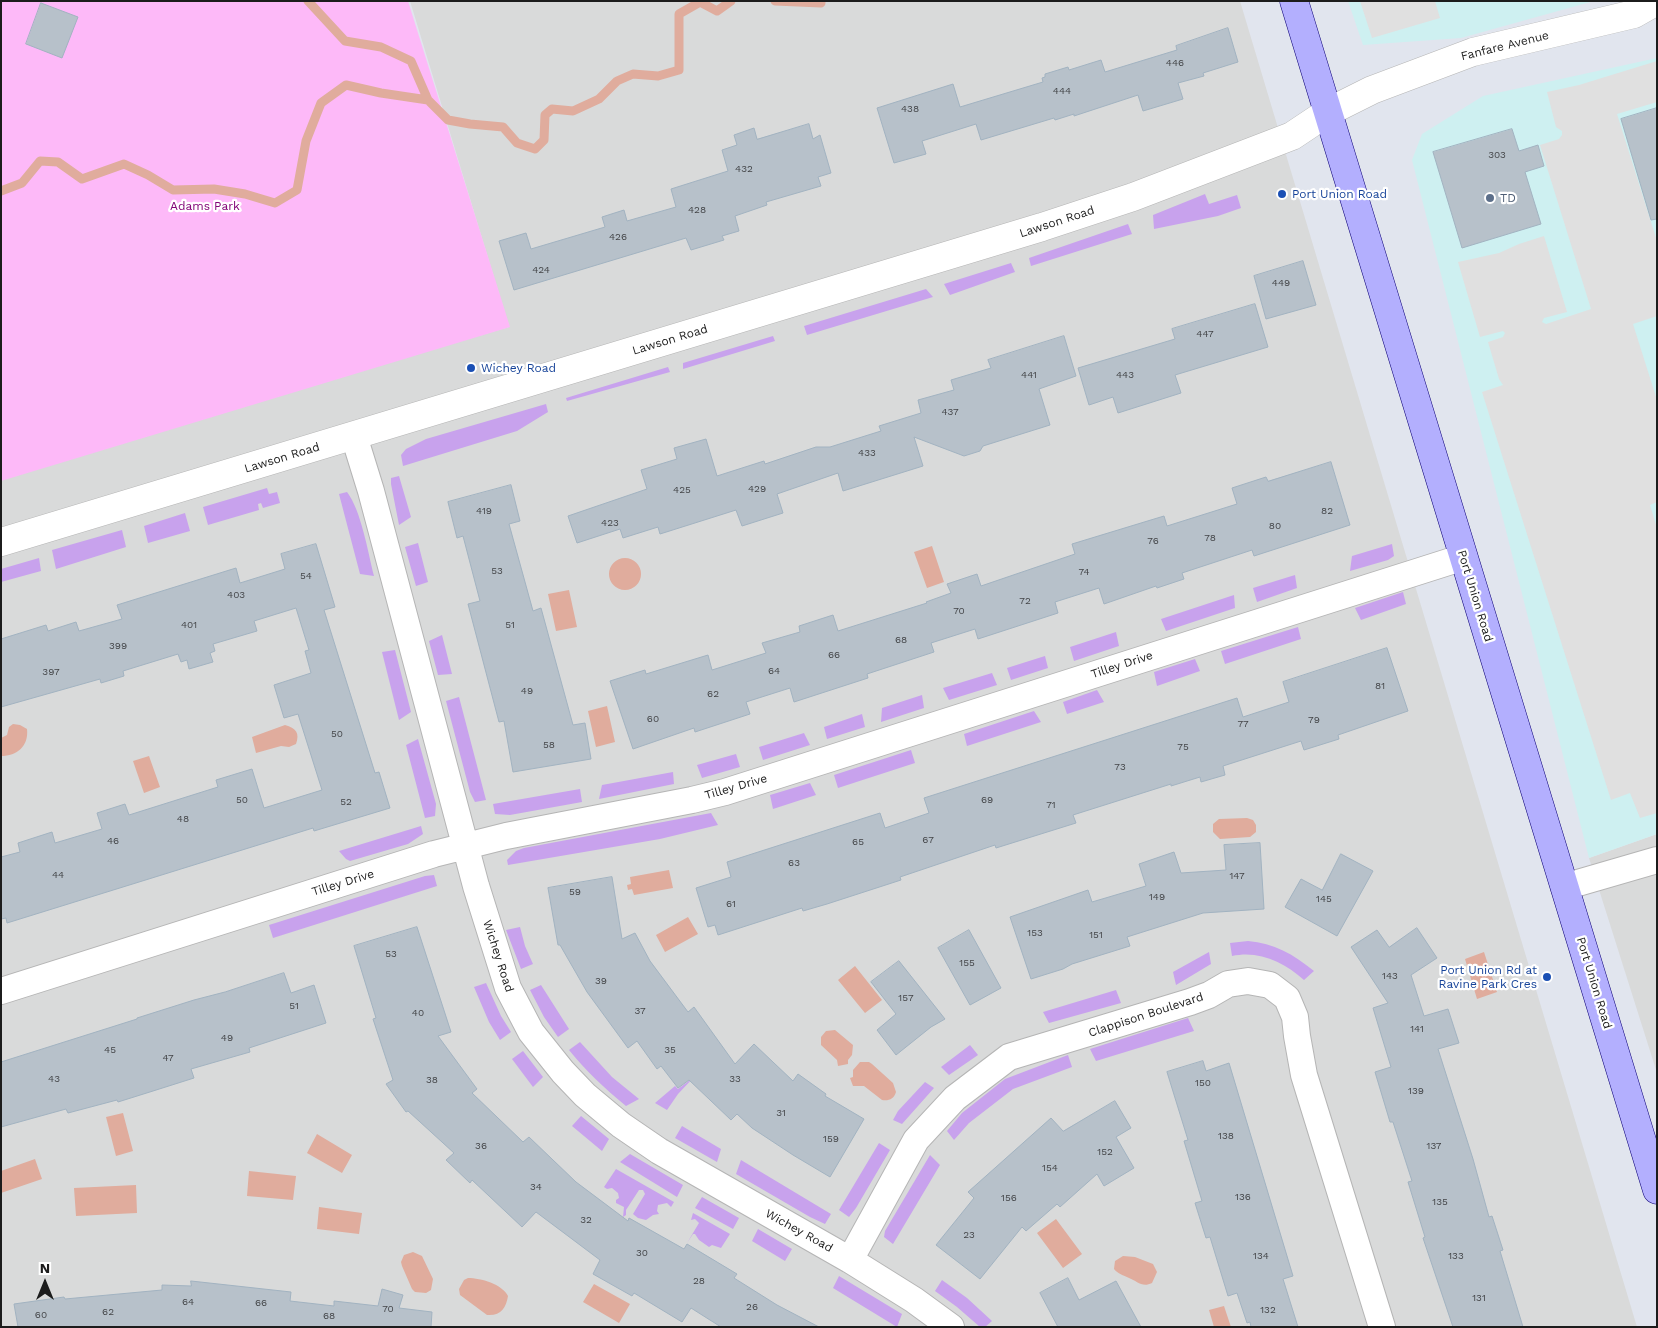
<!DOCTYPE html>
<html>
<head>
<meta charset="utf-8">
<style>
	body { margin:0 }
	#map { position:relative; width:1658px; height:1328px; overflow:hidden; background:#e1e5ee; font-family:"Work Sans",sans-serif }
	canvas { display:block }
	.frame { position:absolute; inset:0; border:2px solid #1c1c1c; pointer-events:none }
	.north { position:absolute; left:20px; top:1258px; width:50px; height:50px; -webkit-text-stroke:4px #fff; paint-order:stroke; rotate:0deg; font-size:14px; font-weight:700; line-height:20px; text-align:center; color:#1c1c1c }
	.north::after { content:''; display:block; margin:auto; width:18px; height:22px; background:#1c1c1c; clip-path:polygon(50% 0,100% 100%,50% 72%,0 100%) }
</style>
</head>
<body>
<div id="map">
<canvas width="1658" height="1328"></canvas>
<div class="frame"></div>
<div class="north">N</div>
</div>
<script>
const g = document.querySelector('canvas').getContext('2d');
g.lineJoin = 'round';
function fill(path, color) {
  g.fillStyle = color;
  g.fill(path, 'evenodd');
}
function strokePath(path, color, width, dash) {
  g.strokeStyle = color;
  g.lineWidth = width;
  g.lineCap = dash ? 'butt' : 'round';
  g.setLineDash(dash || []);
  g.stroke(path);
}
function drawText(font, color, halo, rows, align = 'center') {
  g.font = font + ' "Work Sans",sans-serif';
  g.lineWidth = 4.5;
  g.setLineDash([]);
  g.textBaseline = 'middle';
  g.strokeStyle = halo;
  g.fillStyle = color;
  for (const [text, x, y, turn = 0] of rows) {
    g.save();
    g.translate(x, y);
    g.rotate((+turn || 0) * Math.PI / 180);
    g.textAlign = isNaN(turn) ? turn : align;
    if (halo) g.strokeText(text, 0, 0);
    g.fillText(text, 0, 0);
    g.restore();
  }
}
fill(new Path2D(`
	M410,1H1240L1637,1327H1V475L509,327Z
	M1657,834V1073L1589,858Z`), '#d9dada');
fill(new Path2D(`
	M1348,1H1594L1461,38L1363,45Z
	M1657,58V834L1589,858L1412,160L1422,134L1483,96Z`), '#cef0f1');
fill(new Path2D(`
	M1205,194L1209,204L1237,195L1241,208L1218,216L1154,229L1153,215Z
	M1128,224L1132,234L1031,266L1029,258Z
	M1011,263L1015,272L950,295L944,284Z
	M926,289L933,297L807,335L804,326Z
	M773,336L775,341L683,369V363Z
	M668,367L670,372L567,401L566,398Z
	M546,404L548,412L517,431L403,466L401,455L406,449L426,439Z
	M399,476L411,517L399,525L391,484V478Z
	M267,488L269,494L277,492L280,503L263,508L261,503L258,504L259,510L208,525L203,507Z
	M347,492C361,510 368,552 374,576L360,574L339,494Z
	M185,513L190,531L148,543L144,526Z
	M122,530L126,547L56,569L52,550Z
	M418,543L428,582L416,586L405,547Z
	M1392,544L1394,556L1388,560L1350,571L1352,556Z
	M39,558L41,571L1,582V569Z
	M1295,575L1297,588L1257,602L1253,588Z
	M1403,592L1406,604L1361,620L1355,608Z
	M1234,595L1235,608L1166,631L1161,619Z
	M1298,627L1301,639L1225,664L1221,651Z
	M1116,632L1119,646L1074,661L1070,647Z
	M442,635L452,674L438,675L429,641Z
	M395,650L411,712L399,720L382,652Z
	M1045,656L1048,668L1011,680L1007,668Z
	M1195,659L1200,671L1157,686L1154,672Z
	M992,673L997,685L949,700L943,688Z
	M1097,690L1104,702L1067,714L1063,702Z
	M922,695L924,708L881,722L882,708Z
	M459,697L486,800L475,802L470,792L446,701Z
	M1034,711L1041,722L967,746L964,734Z
	M862,714L865,727L827,739L824,727Z
	M804,733L810,745L763,760L759,747Z
	M418,739L436,804L435,816L425,818L406,745Z
	M911,750L915,763L838,788L834,775Z
	M736,754L740,767L702,778L697,765Z
	M673,772L674,784L599,799L602,785Z
	M810,783L816,795L773,809L770,795Z
	M580,789L582,802L510,815L495,814L493,804Z
	M711,813L718,825L660,839L508,865L507,860L516,851L524,848Z
	M421,826L423,834L408,844L350,861L346,859L339,851Z
	M434,875L437,886L273,938L269,925L425,876Z
	M520,927L525,946L533,964L521,969L506,930Z
	M1248,941C1274,943 1293,954 1314,971L1304,980C1284,962 1259,950 1232,956L1230,943Z
	M1209,952L1211,964L1176,985L1173,972Z
	M486,983L501,1016L511,1032L500,1040L489,1022L474,987Z
	M541,985L569,1029L558,1037L544,1017L530,990Z
	M1116,990L1121,1003L1049,1023L1043,1012Z
	M1188,1018L1194,1031L1096,1061L1090,1049Z
	M580,1042L612,1077L639,1099L626,1106C605,1089 586,1071 569,1050Z
	M970,1045L978,1055L949,1075L941,1067Z
	M523,1051L543,1077L533,1087L512,1059Z
	M1068,1055L1072,1067L1013,1089L969,1123L954,1140L947,1131L962,1113L1005,1079Z
	M694,1077L678,1094L667,1110L655,1103L675,1086L678,1089Z
	M925,1082L934,1088L902,1124L893,1120L898,1111Z
	M581,1116L609,1139L602,1151L572,1126Z
	M682,1126L721,1149L717,1162L675,1138Z
	M879,1143L890,1150L856,1208L849,1217L839,1210Z
	M630,1154L683,1185L677,1197L620,1162Z
	M930,1155L940,1165L893,1244L884,1237L885,1231Z
	M741,1160L831,1214L825,1224L810,1217L736,1174Z
	M616,1169L674,1202L671,1207L667,1203L658,1205L657,1211L659,1214L653,1215L646,1220L638,1218L633,1214L645,1194L643,1190H639L626,1210V1215L623,1217L624,1207L616,1203V1200L619,1198L618,1193L612,1188L607,1189L604,1187Z
	M702,1197L739,1218L733,1229L695,1208Z
	M693,1213L730,1234L721,1248L712,1245L709,1247L699,1240L695,1234H693L687,1243L699,1223L695,1219L691,1220Z
	M758,1229L792,1249L785,1261L752,1241Z
	M839,1276L902,1314L897,1327L833,1288Z
	M942,1280L967,1298L992,1321L985,1327H980L957,1307L935,1291Z`), '#c8a2ed');
fill(new Path2D(`
	M1,1H408L510,327L1,481Z`), '#fdb9f8');
fill(new Path2D(`
	M1360,1H1435L1440,18L1372,38Z
	M1657,61V102L1617,114L1657,241V316L1633,324L1657,400V502L1650,505L1657,528V813L1640,818L1630,793L1611,800L1482,392L1503,385L1499,379L1488,342L1503,337L1505,333L1503,331L1480,337L1458,262L1499,253L1519,244L1544,236L1567,312L1544,318L1542,322L1546,324L1591,309L1540,145L1559,139L1562,135V131L1556,127L1547,92L1579,85Z`), '#e0e0e0');
fill(new Path2D(`
	M932,546L944,582L927,588L914,552Z
	M609 574a16 16 0 1 1 32 0a16 16 0 1 1-32 0Z
	M569,590L577,627L556,631L548,594Z
	M607,706L615,742L596,747L588,711Z
	M13,724L20,725L27,729C29,746 17,756 1,756V738L7,735L9,727Z
	M285,725C296,728 300,733 296,744L289,747L281,746L256,753L252,737Z
	M149,756L160,787L144,793L133,761Z
	M1247,818L1253,820L1256,825V832L1250,837L1220,839L1213,832V824L1219,819Z
	M669,870L673,888L634,895L632,889L628,890L627,885L631,884L630,877Z
	M688,917L698,934L665,952L656,935Z
	M1484,952L1497,992L1477,999L1465,959Z
	M855,966L882,1000L865,1013L838,980Z
	M835,1030L853,1045L852,1055L848,1060V1064L838,1066L837,1060L821,1045V1037L826,1031Z
	M860,1062H869L872,1064L893,1083L896,1092C894,1099 889,1101 882,1100L864,1086H853L850,1078L853,1077V1070Z
	M123,1113L133,1151L116,1156L106,1117Z
	M317,1134L352,1155L342,1173L307,1153Z
	M35,1159L42,1179L1,1193V1171Z
	M249,1171L296,1176L293,1200L247,1196Z
	M136,1185L137,1213L76,1216L74,1188Z
	M319,1207L362,1213L359,1234L317,1229Z
	M1056,1219L1082,1254L1063,1268L1037,1233Z
	M413,1252L422,1256L433,1279L431,1290L426,1293L415,1292L412,1289L402,1266L401,1262L404,1255Z
	M1123,1256L1135,1257L1153,1264L1157,1272L1152,1283C1142,1288 1137,1281 1129,1278C1123,1275 1118,1274 1114,1269L1115,1261Z
	M468,1278C481,1278 502,1284 508,1296C506,1308 501,1316 487,1315L460,1295L459,1289L464,1280Z
	M594,1284L630,1304L619,1323L583,1302Z
	M1224,1306L1231,1327H1214L1209,1310Z`), '#e0ac9d');
strokePath(new Path2D(`
	M308,1L345,41L381,47L411,61L428,100L448,120L470,124L503,127L517,143L535,149L544,140L545,115L552,109L573,111L599,99L617,81L633,74L658,76L679,70V14L700,2L717,11L731,1
	M775,1L821,3V1
	M1,191L22,183L40,161L58,162L82,179L124,164L148,175L173,190L214,189L245,194L275,203L297,190L306,141L321,103L346,85L381,93L428,100`), '#e0ac9d', 9);
const building = new Path2D(`
	M41,3L78,17L62,58L26,44Z
	M1228,28L1238,62L1203,73L1204,76L1178,83L1183,99L1143,111L1138,95L1074,116V114L1055,120L1054,118L981,140L976,124L922,141L926,154L894,163L877,108L953,84L960,107L1043,82L1042,78L1045,77V74L1068,67L1069,70L1101,60L1105,72L1177,50L1176,46Z
	M1657,108V219L1651,220L1621,119Z
	M809,124L813,139L820,135L831,173L818,177L821,186L766,202L767,205L735,216L739,231L722,236L724,240L691,250L686,238L514,290L499,241L526,233L531,249L605,227L602,217L624,210L627,221L676,207L671,189L728,171L722,150L737,145L734,135L754,128L757,139Z
	M1512,129L1519,151L1538,145L1544,166L1525,172L1541,224L1462,248L1433,152Z
	M1303,261L1316,305L1266,319L1254,276Z
	M1255,304L1268,347L1175,375L1181,393L1118,413L1113,397L1089,405L1078,368L1175,339L1172,329Z
	M1064,336L1076,376L1039,389L1050,425L983,446L980,451L964,456L914,437L923,466L843,491L838,473L777,494L783,513L742,526L736,510L660,534L658,527L623,538L620,529L577,543L568,516L647,489L641,470L677,459L674,448L706,439L717,476L764,461L765,464L816,447H830L881,431L879,426L921,413L918,400L954,390L951,380L991,368L988,360Z
	M1331,462L1350,525L1254,556L1252,550L1182,573L1184,579L1157,588L1156,586L1104,604L1099,588L1055,602L1058,613L978,639L975,629L931,643L934,652L867,674L868,678L794,702L790,688L746,702L750,714L695,732L694,728L633,749L610,681L645,670L646,674L708,655L712,670L766,653L762,643L800,632L799,626L833,615L838,631L927,603L926,602L951,593L947,584L977,574L981,586L1075,554L1072,544L1164,516L1167,526L1237,504L1232,488L1266,477L1268,481Z
	M511,485L520,521L509,524L533,611L541,608L573,725L585,723L591,759L513,772L504,721L499,722L468,604L480,601L463,536L457,538L448,502Z
	M316,544L335,607L324,610L375,773L379,772L390,808L314,831L313,828L7,923L6,918L1,919V857L20,852L18,843L52,832L55,843L102,829L97,813L125,804L129,815L218,787L216,780L252,769L264,808L322,790L298,714L284,718L274,685L311,673L305,651L309,650L296,608L254,621L257,631L213,644L215,651L210,653L213,662L189,669L187,660L181,662L178,654L123,671L124,676L101,683L100,679L1,707V639L46,625L48,631L76,622L79,631L122,619L117,605L236,568L240,583L285,569L281,554Z
	M1387,648L1408,711L1338,735L1339,739L1304,750L1301,741L1223,766L1225,775L1201,782L1200,777L1171,786V784L1073,815L1076,823L996,848L995,845L900,877L901,880L827,904L803,911L802,908L718,935L715,925L708,927L696,888L731,877L727,862L880,813L885,828L929,813L924,798L1237,698L1243,717L1289,702L1283,682Z
	M1260,843L1264,909L1203,913L1127,937L1130,946L1072,964L1063,969L1031,979L1010,917L1088,890L1092,902L1146,886L1139,864L1174,852L1181,873L1226,870L1224,845Z
	M1341,854L1373,871L1337,936L1285,907L1301,879L1322,890Z
	M612,877L622,939L635,933L650,961L688,1012L694,1007L735,1064L754,1044L793,1081L798,1074L826,1094L825,1096L864,1119L830,1177L793,1155L752,1128L737,1114L731,1120L689,1080L678,1088L661,1066L657,1069L637,1041L628,1048L587,992L560,945H558L548,888Z
	M417,927L451,1032L438,1036L477,1089L472,1093L523,1142L529,1137L576,1182L628,1221L629,1218L684,1249L687,1244L737,1274L734,1278L777,1305L819,1327H721L691,1308L682,1322L634,1293L632,1296L593,1274L600,1260L536,1212L522,1227L472,1180L470,1183L446,1160L454,1153L408,1111L406,1112L386,1084L393,1080L373,1019L376,1018L354,946Z
	M1417,928L1437,958L1411,975L1424,1016L1448,1009L1459,1043L1438,1049L1473,1159L1489,1217L1492,1216L1503,1250L1500,1251L1523,1327H1453L1423,1238L1425,1237L1408,1182L1412,1181L1393,1122H1390L1375,1072L1391,1067L1373,1008L1388,1003L1351,947L1377,930L1389,947Z
	M969,930L1001,988L970,1005L938,948Z
	M899,961L945,1019L931,1027L896,1055L877,1030L896,1014L871,982Z
	M284,973L291,993L314,985L326,1023L249,1048L250,1052L191,1069L194,1078L153,1091L118,1102L117,1100L68,1113L66,1109L1,1127V1062L137,1019V1018L194,1000L225,992Z
	M1203,1061L1206,1071L1229,1063L1293,1276L1283,1279L1298,1327H1251L1250,1322L1247,1323L1237,1293L1228,1296L1210,1237L1206,1238L1195,1203L1202,1201L1184,1141L1188,1140L1167,1072Z
	M1115,1101L1131,1128L1116,1137L1134,1168L1104,1186L1097,1174L1060,1207L1057,1204L1026,1231L1022,1227L980,1279L936,1245L974,1198L968,1192L1051,1118L1063,1131Z
	M1068,1278L1079,1300L1116,1281L1141,1327H1058L1040,1293Z
	M191,1281L291,1292L290,1301L334,1306V1301L378,1306L382,1289L403,1295L399,1308L432,1312L431,1327H18L14,1304L64,1297L65,1299L162,1290V1285L191,1286Z`);
fill(building, '#b7c1ca');
strokePath(building, '#a2b3c1', 1);
const minor = new Path2D(`
	M354,436L371,491L476,886L508,988L531,1032L563,1072L585,1095L621,1125L659,1151L850,1260L914,1300L951,1327
	M1564,887L1657,860
	M1,991L434,854L506,836L692,800L725,792L1464,557
	M850,1260L916,1140L955,1098L1009,1057L1190,1002L1209,995L1228,984L1248,981L1270,985L1287,998L1295,1017L1297,1036L1304,1075L1382,1327`);
const tertiary = new Path2D(`
	M1,542L1042,227L1133,197L1292,136L1328,112L1372,90L1473,52L1634,14L1657,1`);
const secondary = new Path2D(`
	M1294,1L1657,1190`);
strokePath(minor, '#b5b5b5', 28);
strokePath(tertiary, '#b5b5b5', 29);
strokePath(secondary, '#0d0076', 29);
strokePath(minor, '#fff', 26);
strokePath(tertiary, '#fff', 28);
strokePath(secondary, '#b3affe', 28);
for (const [x, y, r, color] of [
	[1282,194,5,"#1a4fb4"],
	[1490,198,5,"#5c6f8a"],
	[471,368,5,"#1a4fb4"],
	[1547,977,5,"#1a4fb4"]
]) {
  const dot = new Path2D();
  dot.arc(x, y, r, 0, 2 * Math.PI);
  g.fillStyle = color;
  g.fill(dot);
  strokePath(dot, '#fff', 2);
}
drawText('10px', '#434548', null, [
	["446",1175,63],
	["444",1062,91],
	["438",910,109],
	["303",1497,155],
	["432",744,169],
	["428",697,210],
	["426",618,237],
	["424",541,270],
	["449",1281,283],
	["447",1205,334],
	["441",1029,375],
	["443",1125,375],
	["437",950,412],
	["433",867,453],
	["429",757,489],
	["425",682,490],
	["419",484,511],
	["82",1327,511],
	["423",610,523],
	["80",1275,526],
	["78",1210,538],
	["76",1153,541],
	["53",497,571],
	["74",1084,572],
	["54",306,576],
	["403",236,595],
	["72",1025,601],
	["70",959,611],
	["401",189,625],
	["51",510,625],
	["68",901,640],
	["399",118,646],
	["66",834,655],
	["64",774,671],
	["397",51,672],
	["81",1380,686],
	["49",527,691],
	["62",713,694],
	["60",653,719],
	["79",1314,720],
	["77",1243,724],
	["50",337,734],
	["58",549,745],
	["75",1183,747],
	["73",1120,767],
	["50",242,800],
	["69",987,800],
	["52",346,802],
	["71",1051,805],
	["48",183,819],
	["67",928,840],
	["46",113,841],
	["65",858,842],
	["63",794,863],
	["44",58,875],
	["147",1237,876],
	["59",575,892],
	["149",1157,897],
	["145",1324,899],
	["61",731,904],
	["153",1035,933],
	["151",1096,935],
	["53",391,954],
	["155",967,963],
	["143",1390,976],
	["39",601,981],
	["157",906,998],
	["51",294,1006],
	["37",640,1011],
	["40",418,1013],
	["141",1417,1029],
	["49",227,1038],
	["45",110,1050],
	["35",670,1050],
	["47",168,1058],
	["43",54,1079],
	["33",735,1079],
	["38",432,1080],
	["150",1203,1083],
	["139",1416,1091],
	["31",781,1113],
	["138",1226,1136],
	["159",831,1139],
	["36",481,1146],
	["137",1434,1146],
	["152",1105,1152],
	["154",1050,1168],
	["34",536,1187],
	["136",1243,1197],
	["156",1009,1198],
	["135",1440,1202],
	["32",586,1220],
	["23",969,1235],
	["30",642,1253],
	["134",1261,1256],
	["133",1456,1256],
	["28",699,1281],
	["131",1479,1298],
	["64",188,1302],
	["66",261,1303],
	["26",752,1307],
	["70",388,1309],
	["132",1268,1310],
	["62",108,1312],
	["60",41,1315],
	["68",329,1316]
]);
drawText('12px', '#1c1c1c', '#fff', [
	["Fanfare Avenue",1505,46,-14],
	["Lawson Road",1057,222,-18],
	["Lawson Road",670,340,-17],
	["Lawson Road",282,458,-17],
	["Port Union Road",1475,596,73],
	["Tilley Drive",1122,665,-18],
	["Tilley Drive",736,787,-16],
	["Tilley Drive",343,883,-17],
	["Wichey Road",498,956,72],
	["Port Union Road",1594,983,73],
	["Clappison Boulevard",1146,1015,-18],
	["Wichey Road",799,1231,29]
]);
drawText('12px', '#164399', '#fff', [
	["Port Union Road",1292,194],
	["Wichey Road",481,368],
	["Port Union Rd at",1537,970,"right"],
	["Ravine Park Cres",1537,984,"right"]
], 'left');
drawText('12px', '#4e5e75', '#fff', [
	["TD",1500,198]
], 'left');
drawText('12px', '#810376', '#fff', [
	["Adams Park",205,206]
]);
</script>
</body>
</html>
